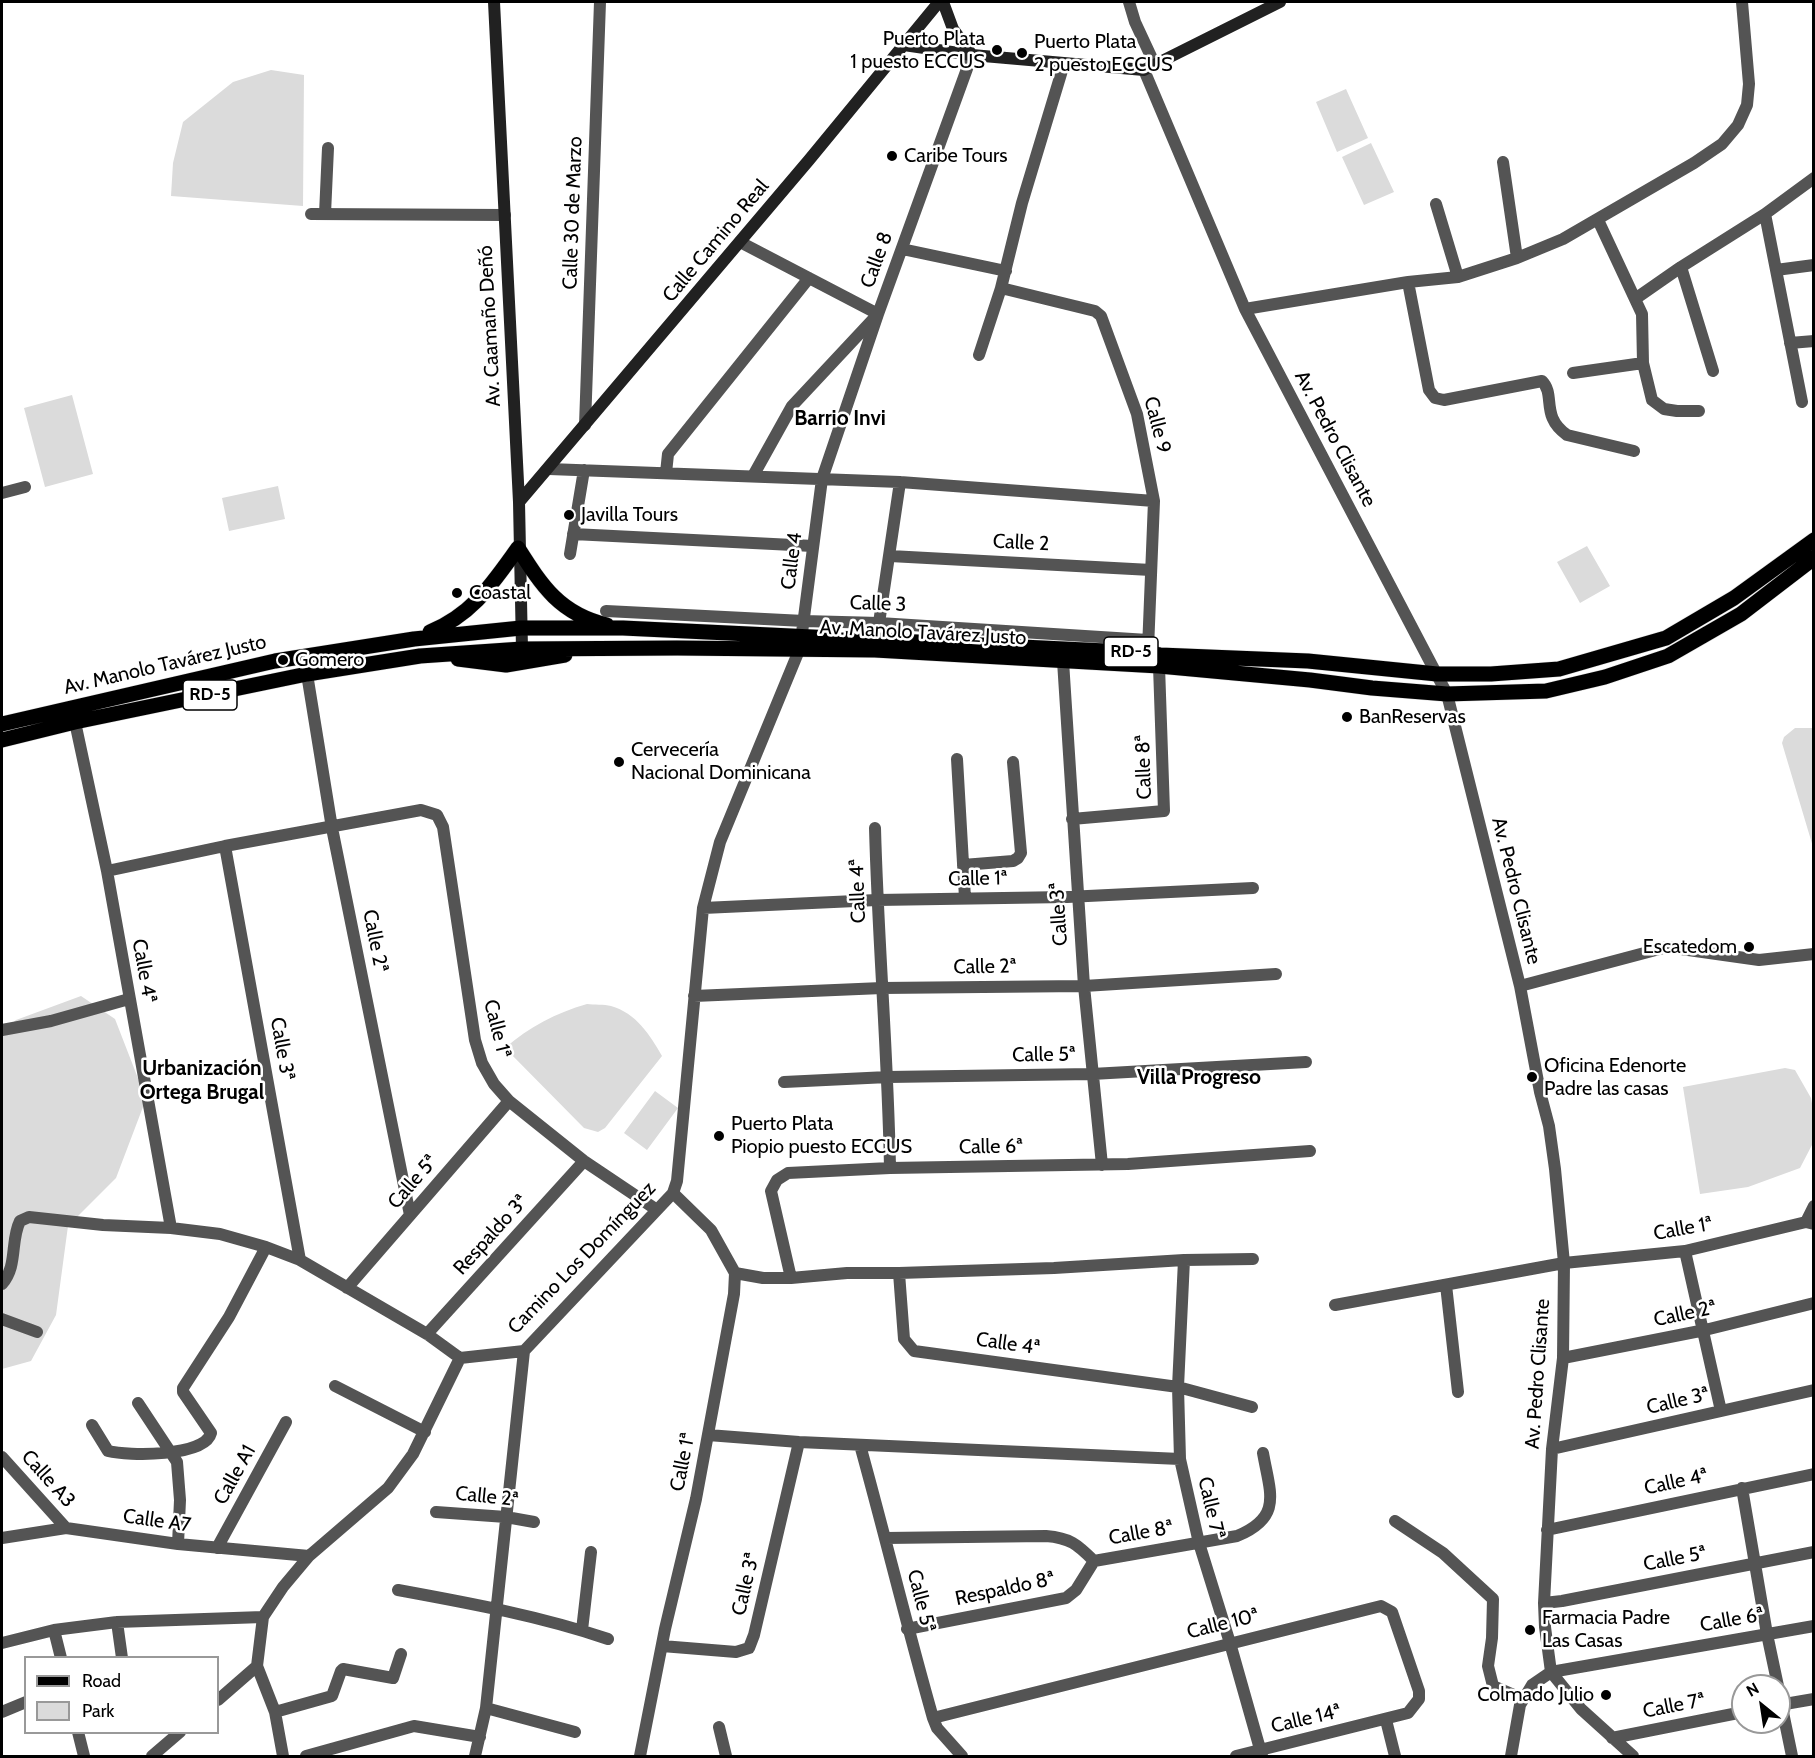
<!DOCTYPE html>
<html>
<head>
<meta charset="utf-8">
<style>
	body { margin:0 }
	#map { position:relative; width:1815px; height:1758px; overflow:hidden; background:#fff; font-family:Cabin,sans-serif }
	canvas { display:block }
	.frame { position:absolute; inset:0; border:3px solid #000; pointer-events:none }
	.legend { position:absolute; left:24px; top:1656px; width:195px; height:78px; box-sizing:border-box; background:#fff; border:2px solid #999; margin:0; padding:8px 10px; list-style:none; font-size:18px; color:#000 }
	.legend li { display:flex; align-items:center; gap:12px; height:30px }
	.legend b { width:30px; border:2px solid #999 }
	.north { position:absolute; left:1731px; top:1674px; width:60px; height:60px; box-sizing:border-box; background:#fff; border:2px solid #999; border-radius:50%; rotate:330deg; font-size:16px; font-weight:700; line-height:24px; text-align:center; color:#000 }
	.north::after { content:''; display:block; margin:auto; width:21px; height:27px; background:#000; clip-path:polygon(50% 0,100% 100%,50% 72%,0 100%) }
</style>
</head>
<body>
<div id="map">
<canvas width="1815" height="1758"></canvas>
<div class="frame"></div>
<ul class="legend">
<li><b style="height:8px;background:#000"></b>Road</li>
<li><b style="height:16px;background:#dbdbdb"></b>Park</li>
</ul>
<div class="north">N</div>
</div>
<script>
const g = document.querySelector('canvas').getContext('2d');
g.lineJoin = 'round';
function fill(path, color) {
  g.fillStyle = color;
  g.fill(path, 'evenodd');
}
function strokePath(path, color, width, dash) {
  g.strokeStyle = color;
  g.lineWidth = width;
  g.lineCap = dash ? 'butt' : 'round';
  g.setLineDash(dash || []);
  g.stroke(path);
}
function drawText(font, color, halo, rows, align = 'center') {
  g.font = font + ' Cabin,sans-serif';
  g.lineWidth = 5;
  g.setLineDash([]);
  g.textBaseline = 'middle';
  g.strokeStyle = halo;
  g.fillStyle = color;
  for (const [text, x, y, turn = 0] of rows) {
    g.save();
    g.translate(x, y);
    g.rotate((+turn || 0) * Math.PI / 180);
    g.textAlign = isNaN(turn) ? turn : align;
    if (halo) g.strokeText(text, 0, 0);
    g.fillText(text, 0, 0);
    g.restore();
  }
}
fill(new Path2D(`
	M271,70L304,75L303,206L171,196L173,163L183,122L233,82Z
	M1346,89L1368,138L1337,152L1316,102Z
	M1371,143L1394,192L1364,205L1342,157Z
	M72,395L93,474L45,487L24,408Z
	M278,486L285,519L229,531L222,498Z
	M1587,546L1610,586L1580,603L1557,562Z
	M1795,728H1813V847L1782,743L1784,737Z
	M81,996L115,1019L146,1099L116,1178L68,1226L56,1315L31,1361L2,1369V1032L16,1020Z
	M587,1004C594,1005 604,1004 611,1006C636,1013 650,1035 662,1056L605,1128L598,1132L584,1128L505,1048C529,1027 556,1013 587,1004Z
	M1785,1068L1795,1070L1811,1098L1813,1109V1143L1800,1168L1748,1187L1700,1194L1683,1087Z
	M655,1091L678,1108L647,1150L624,1133Z`), '#dbdbdb');
const primary = new Path2D(`
	M430,632C473,614 492,584 518,548C542,586 560,614 607,625
	M458,659L506,665L565,655
	M2,724L275,661L414,639L521,628H623L1148,653L1160,655L1308,661L1437,674H1491L1559,669L1666,638L1734,598L1814,540
	M2,740L75,722L307,674L420,656L522,649L677,648L875,650L1159,666L1310,680L1372,688L1447,694L1546,691L1605,677L1668,656L1741,614L1814,558`);
strokePath(primary, '#dbdbdb', 16);
strokePath(new Path2D(`
	M1129,2L1135,22L1155,65
	M1144,70L1245,309L1447,694L1520,986L1540,1092L1549,1126L1555,1169L1564,1263L1563,1358L1552,1449L1544,1603L1545,1627L1551,1672L1581,1709L1633,1756
	M1503,162L1517,258
	M1436,204L1458,277
	M311,214L505,215
	M325,214L328,148
	M1765,214L1802,402
	M1598,220L1642,314L1643,363L1652,400L1664,409L1677,411H1699
	M740,242L878,314L792,406L753,476
	M902,249L1006,271
	M1681,267L1713,371
	M1776,270L1814,265
	M1408,282L1429,390L1435,398L1444,400L1542,381C1556,395 1540,416 1567,435L1634,451
	M1001,288L1095,311L1101,316L1137,414L1154,501L1148,649
	M1635,299L1681,267L1765,214L1814,178
	M1245,309L1408,282L1458,277L1517,258L1563,239L1694,163L1722,144L1738,125L1747,105L1749,84L1742,2
	M1790,343L1814,341
	M979,355L1001,288L1022,203L1064,64
	M1573,373L1643,363
	M585,425L600,2
	M549,469L900,482L1154,501
	M666,473L668,454L809,278
	M2,493L25,487
	M573,534L813,546
	M570,554L584,470
	M890,556L1151,570
	M606,611L804,621L879,623L1148,640
	M879,623L900,482
	M1063,661L1084,986L1102,1165
	M307,674L332,828L410,1215
	M75,722L107,871L171,1228
	M957,759L965,898
	M1072,819L1164,811L1159,666
	M875,828C878,942 888,1055 890,1168
	M225,846L300,1260
	M963,865L1013,861L1018,858L1021,853L1013,762
	M107,871L225,846L421,810L437,815L443,827L475,1040L482,1063L494,1084L509,1101L584,1161L657,1210
	M703,908L877,900L1067,897L1253,888
	M1520,986L1667,947L1759,960L1814,954
	M694,996L882,988L1084,986L1276,974
	M2,1030L51,1021L129,999
	M784,1082L888,1077L1092,1074L1306,1062
	M1806,1222L1814,1206
	M1685,1251L1721,1411
	M1184,1260L1178,1387L1180,1459L1199,1543L1230,1643L1262,1756
	M735,1273L763,1278H791L847,1273H899L1054,1268L1184,1260L1253,1259
	M899,1273L904,1339L914,1351L1178,1387L1252,1407
	M791,1278L771,1191L777,1180L788,1173L890,1168L1128,1164L1310,1151
	M2,1284C18,1266 10,1241 20,1221L29,1217L103,1225L171,1228L220,1234L266,1247L300,1260L427,1334L460,1358
	M1446,1285L1458,1392
	M347,1288L509,1101
	M1335,1305L1564,1263L1685,1251L1806,1222L1814,1224
	M2,1319L37,1332
	M427,1334L584,1161
	M460,1358L524,1351L673,1193L677,1181L703,908L720,842L800,648L822,479L878,314L972,55
	M1563,1358L1705,1330L1814,1303
	M335,1386L425,1432
	M138,1403L177,1462L180,1500L178,1544
	M92,1425L108,1451C128,1456 205,1457 211,1433L183,1392V1388L229,1317L266,1247
	M708,1435L799,1442L1180,1459
	M860,1445C885,1535 907,1627 933,1718L937,1728L962,1756
	M1552,1449L1814,1390
	M2,1457L66,1528
	M1742,1488L1767,1634L1778,1686
	M436,1512L506,1517L534,1522
	M1395,1521L1443,1553L1493,1599L1492,1638L1488,1666L1493,1686L1523,1699
	M1547,1530L1814,1474
	M2,1538L66,1528L178,1544L309,1556
	M886,1538L1046,1536C1070,1538 1077,1544 1094,1561L1237,1536C1283,1517 1270,1493 1263,1453
	M217,1548L286,1422
	M398,1590C469,1603 540,1616 608,1639
	M1544,1603L1562,1601L1814,1552
	M117,1622L122,1658
	M907,1629L1066,1598L1076,1590L1094,1561
	M54,1630L61,1658
	M582,1630L591,1552
	M2,1643L54,1630L117,1622L263,1617
	M662,1646L736,1652L749,1648L754,1635L799,1442
	M257,1666L275,1712L283,1756
	M1779,1693L1792,1756
	M218,1700L257,1666L263,1617L283,1587L309,1556L388,1488L413,1454L460,1358
	M1779,1705L1814,1699
	M486,1708L575,1732
	M2,1712L26,1702
	M275,1712L332,1696L341,1671L343,1669L393,1678L401,1654
	M933,1718L1381,1606L1392,1612L1419,1691V1699L1408,1713L1236,1756
	M1386,1720L1395,1756
	M719,1727L726,1756
	M78,1732L84,1756
	M1612,1738L1743,1712
	M152,1756L180,1732
	M306,1756L414,1726L480,1737
	M475,1756L486,1708L524,1351
	M640,1756L665,1629L696,1499L734,1294L735,1273L711,1230L673,1193
	M1511,1756L1520,1705L1532,1685L1551,1672L1814,1626`), '#545454', 12);
strokePath(new Path2D(`
	M494,2L519,502L522,649
	M943,2L953,29L972,55
	M904,45L972,55L1144,70L1280,2
	M519,502L809,160L939,2`), '#212121', 12);
strokePath(primary, '#000', 15);
for (const [x, y, r, color] of [
	[997,50,6,"#000"],
	[1022,53,6,"#000"],
	[892,156,6,"#000"],
	[569,515,6,"#000"],
	[457,593,6,"#000"],
	[283,660,6,"#000"],
	[1347,717,6,"#000"],
	[619,762,6,"#000"],
	[1749,947,6,"#000"],
	[1532,1077,6,"#000"],
	[719,1136,6,"#000"],
	[1530,1630,6,"#000"],
	[1606,1695,6,"#000"]
]) {
  const dot = new Path2D();
  dot.arc(x, y, r, 0, 2 * Math.PI);
  g.fillStyle = color;
  g.fill(dot);
  strokePath(dot, '#fff', 2);
}
for (const [x, y, w] of [
	[1131,652,54],
	[210,695,54]
]) {
  const box = new Path2D();
  box.roundRect(x - w / 2, y - 15, w, 30, 4.5);
  g.fillStyle = '#fff';
  g.fill(box);
  strokePath(box, '#000', 1.5);
}
drawText('bold 18px', '#000', null, [
	["RD-5",1131,652],
	["RD-5",210,695]
]);
drawText('20px', '#000', '#fff', [
	["Puerto Plata",985,39,"right"],
	["1 puesto ECCUS",985,62,"right"],
	["Puerto Plata",1034,42],
	["2 puesto ECCUS",1034,65],
	["Caribe Tours",904,156],
	["Javilla Tours",581,515],
	["Coastal",469,593],
	["Gomero",295,660],
	["BanReservas",1359,717],
	["Cervecería",631,750],
	["Nacional Dominicana",631,773],
	["Escatedom",1737,947,"right"],
	["Oficina Edenorte",1544,1066],
	["Padre las casas",1544,1089],
	["Puerto Plata",731,1124],
	["Piopio puesto ECCUS",731,1147],
	["Farmacia Padre",1542,1618],
	["Las Casas",1542,1641],
	["Colmado Julio",1594,1695,"right"]
], 'left');
drawText('20px', '#000', '#fff', [
	["Calle 30 de Marzo",573,213,-88],
	["Calle Camino Real",716,241,-50],
	["Calle 8",877,260,-70],
	["Av. Caamaño Deñó",490,326,-93],
	["Calle 9",1157,425,76],
	["Av. Pedro Clisante",1335,439,62],
	["Calle 2",1021,543,3],
	["Calle 4",792,561,-83],
	["Calle 3",878,604,2],
	["Av. Manolo Tavárez Justo",923,633,3],
	["Av. Manolo Tavárez Justo",165,665,-13],
	["Calle 8ª",1144,767,-92],
	["Calle 1ª",978,879,-1],
	["Calle 4ª",858,891,-92],
	["Av. Pedro Clisante",1516,891,76],
	["Calle 3ª",1059,914,-94],
	["Calle 2ª",375,941,79],
	["Calle 2ª",985,967,-1],
	["Calle 4ª",144,971,80],
	["Calle 1ª",497,1029,76],
	["Calle 3ª",282,1049,80],
	["Calle 5ª",1044,1055,-1],
	["Calle 6ª",991,1147,-1],
	["Calle 5ª",413,1182,-49],
	["Calle 1ª",1683,1229,-10],
	["Respaldo 3ª",491,1235,-48],
	["Camino Los Domínguez",582,1258,-46],
	["Calle 2ª",1685,1314,-12],
	["Calle 4ª",1008,1344,8],
	["Av. Pedro Clisante",1538,1374,-86],
	["Calle 3ª",1678,1401,-13],
	["Calle 1ª",683,1462,-79],
	["Calle A1",235,1475,-61],
	["Calle A3",48,1479,48],
	["Calle 4ª",1676,1482,-12],
	["Calle 2ª",487,1497,6],
	["Calle 7ª",1211,1508,77],
	["Calle A7",157,1521,8],
	["Calle 8ª",1141,1533,-10],
	["Calle 5ª",1675,1559,-11],
	["Calle 3ª",746,1584,-77],
	["Respaldo 8ª",1005,1589,-12],
	["Calle 5ª",921,1601,76],
	["Calle 6ª",1732,1620,-10],
	["Calle 10ª",1223,1624,-14],
	["Calle 7ª",1674,1706,-11],
	["Calle 14ª",1306,1719,-13]
]);
drawText('bold 21px', '#000', '#fff', [
	["Barrio Invi",840,419],
	["Urbanización",202,1069],
	["Ortega Brugal",202,1093],
	["Villa Progreso",1199,1078]
]);
</script>
</body>
</html>
